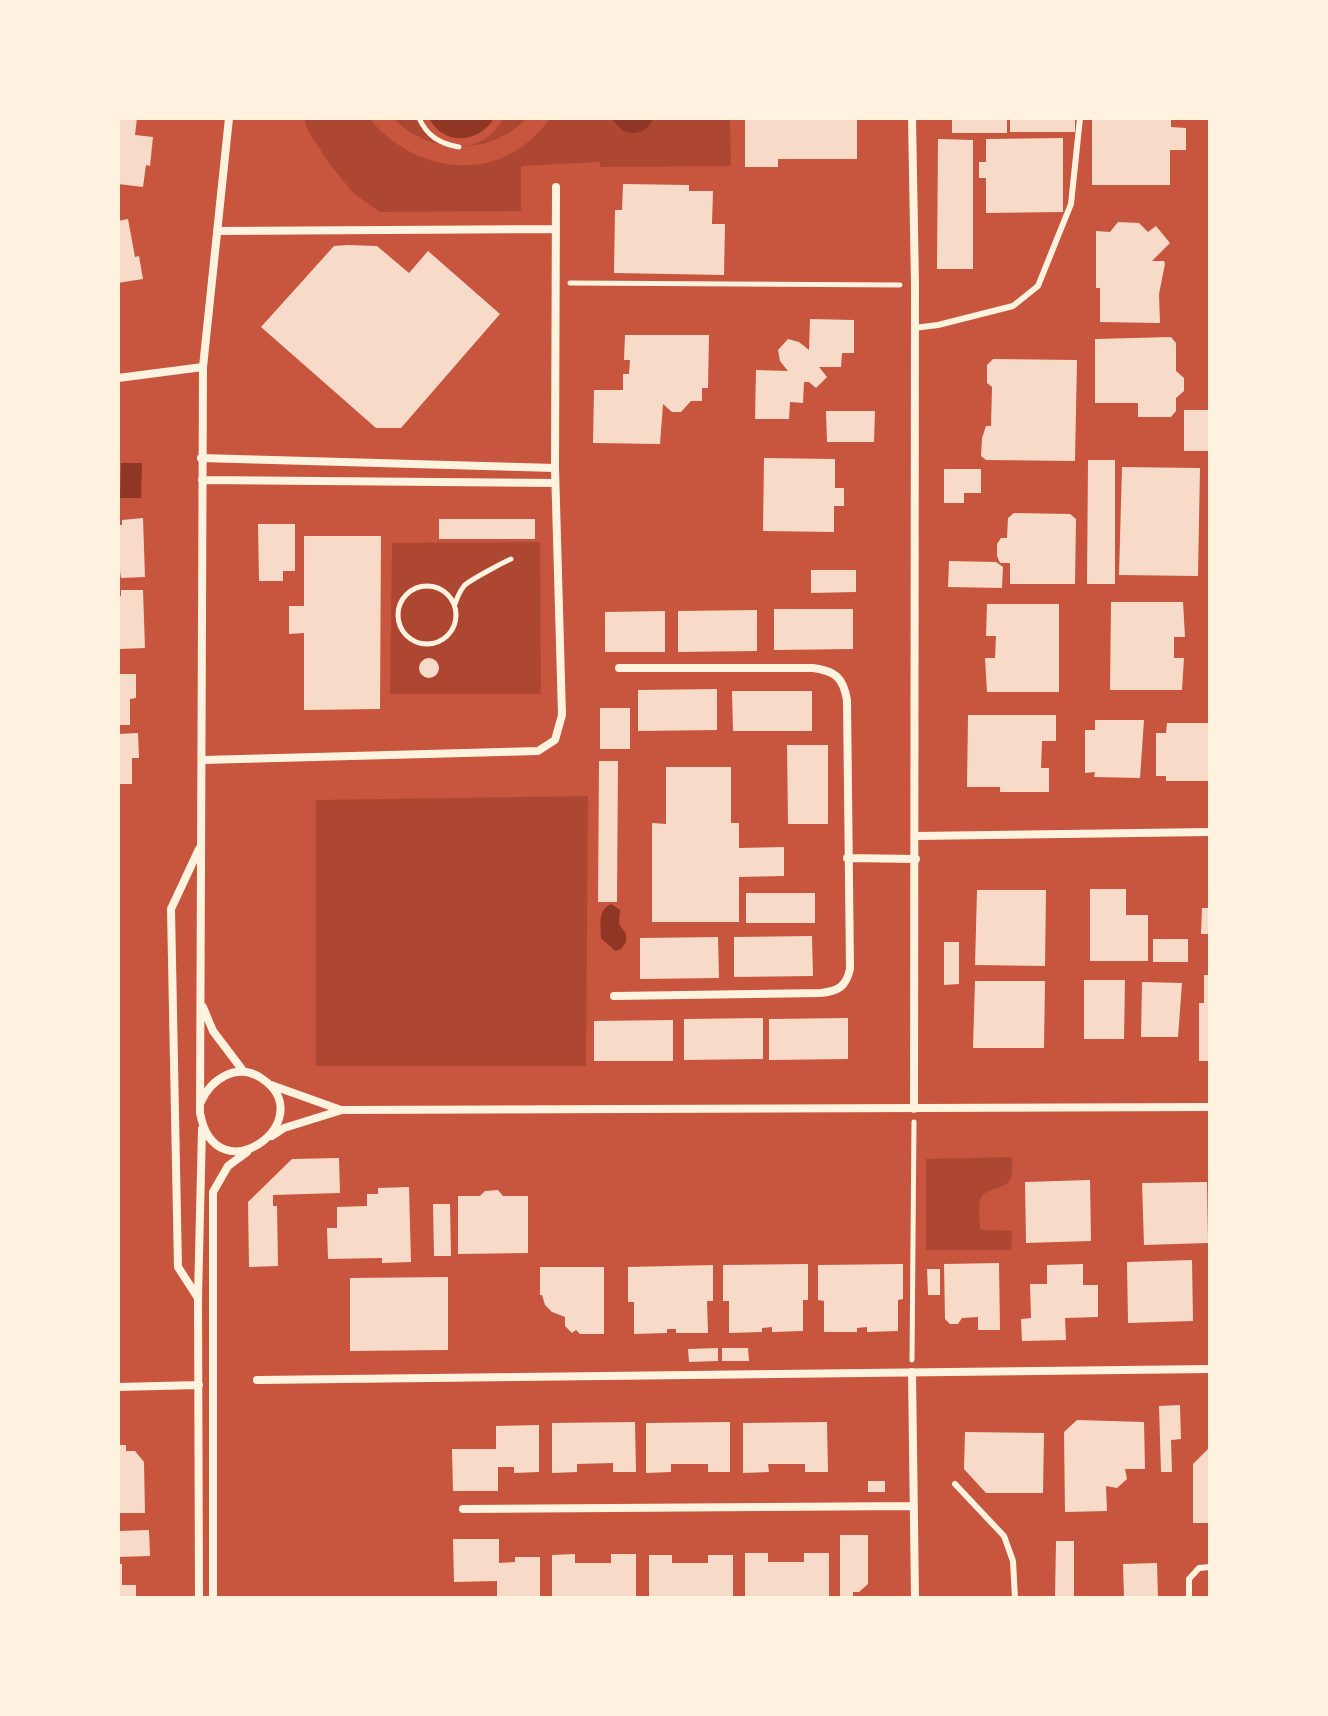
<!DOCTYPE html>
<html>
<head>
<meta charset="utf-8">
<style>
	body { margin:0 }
	#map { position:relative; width:1328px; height:1716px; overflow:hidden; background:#c8553d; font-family:"Alegreya Sans",sans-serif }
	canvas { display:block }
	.frame { position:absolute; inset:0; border:120px solid #fff3e0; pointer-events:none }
</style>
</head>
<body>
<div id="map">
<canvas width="1328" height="1716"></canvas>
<div class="frame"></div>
</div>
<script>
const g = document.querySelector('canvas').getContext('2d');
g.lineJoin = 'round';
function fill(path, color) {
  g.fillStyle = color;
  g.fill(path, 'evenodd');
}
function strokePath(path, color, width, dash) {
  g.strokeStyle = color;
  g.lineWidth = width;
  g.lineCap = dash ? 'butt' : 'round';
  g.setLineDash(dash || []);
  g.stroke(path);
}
fill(new Path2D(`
	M304,118H369C417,177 504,185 550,118H730L731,166L600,167V162L521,166V211L380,212L353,193L329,163L308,131Z
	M393,118H419C422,123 426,131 430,135C456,155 489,147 503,118H527C490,156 430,156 393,118Z
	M540,542L541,694H390L392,543Z
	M588,796L586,1066H316V800Z
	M1012,1157C1013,1191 1009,1181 983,1194L979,1203L980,1228L984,1230L1012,1231L1011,1250H926V1159Z`), '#ae4732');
fill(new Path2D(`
	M429,118H494C479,144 443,146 429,118Z
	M612,118H654C644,138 622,138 612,118Z
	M121,463H142L141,498H120Z
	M611,904L620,910L619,924L626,934V942L621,949L615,951L601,938C601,926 597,910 611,904Z`), '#8f3625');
fill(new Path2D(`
	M118,118H137L135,135L153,137L150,166L146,165L143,187L118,184Z
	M745,118H857V159H778V167H745Z
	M952,118H1007V133H952Z
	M1010,118H1075V132H1010Z
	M1092,118H1171V127L1186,128V150H1170V185H1092Z
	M1063,138V212L986,213V178H979V162H986V139Z
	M938,139L973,140V269H937Z
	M623,184L689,185V191H713L712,224H725L724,275L614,273L615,210H622Z
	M128,219L135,257L139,256L143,279L118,283V221Z
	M1118,222L1139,223L1148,232L1156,226L1170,243L1152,261H1164L1165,264L1159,294L1160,323L1100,322V288H1096V231L1110,232Z
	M348,245L377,246L409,273L428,251L500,314L401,428H376L261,327L334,246Z
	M810,319L854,320V353H842L841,367H819L827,377L816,388L809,382H804L803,403L790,402L789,419H755L756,370L788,371L780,361L778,350L788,339L799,342L809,350Z
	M625,335H709L708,388H702V401H691L681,412H672L663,404L660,444L593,443L594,390H623V374H629L630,360H624Z
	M1171,337L1176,343V371L1184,378V391L1176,398V411L1171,417H1138V403H1095V339Z
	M993,359L1077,360L1075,461L986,460L981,456L982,438L986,426H991L992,387L987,383V365Z
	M1184,410H1210V451H1184Z
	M826,411H875L874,442H827Z
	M764,458L835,459V488H844V506H834V532L763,531Z
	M1088,460H1115V584H1087Z
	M1122,467L1200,468L1198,576L1119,575Z
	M944,469H981V493H964V503H944Z
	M1014,513L1070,514L1076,519L1075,584H1010V563H1000L997,556V544L1001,538H1007L1008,518Z
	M143,518L145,577L121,578L120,571H118V525H122V520Z
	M439,519H535V539H439Z
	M258,524H295V571H283V581H259Z
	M304,536H381L380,709L304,710V633L289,634V606H304Z
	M949,561L996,562L1003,567L1002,588L948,587Z
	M811,570H856V592L811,593Z
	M121,590H143L145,648L120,649L118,596H121Z
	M1111,602H1183L1185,637H1174V658H1184L1182,690H1110Z
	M987,604H1059V692H987L985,658H995L996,636H986Z
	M774,609H853V649L774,650Z
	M757,610V651L678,652V611Z
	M665,611V652H605V612Z
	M419 668a10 10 0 1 1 20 0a10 10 0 1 1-20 0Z
	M118,674H136V698L130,699V725H118Z
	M717,689V730L638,731V690Z
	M732,691H812V731H733Z
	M600,708H630V749H600Z
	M968,715H1056V741H1042L1041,768H1049V792H1000V787H967Z
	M1095,720H1144L1140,778L1094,777L1095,772L1085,773V730H1095Z
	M1167,723H1210V781H1166V776H1156V733H1166Z
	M138,733L139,758H132V784H118V734Z
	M787,745H828V824H788Z
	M599,761H618L617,902H598Z
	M666,767H731V823H739V848L784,847V876L739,877V922H652V823L666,824Z
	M1090,889H1126V915H1148V961H1090Z
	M977,890H1046L1045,966L975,965Z
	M746,893H815V923H746Z
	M1202,908H1210V934H1201Z
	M812,936L813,976L734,977V937Z
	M718,937L719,978L640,979V938Z
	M1153,939H1188V962H1153Z
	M944,942H959V984L944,985Z
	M1204,975H1210V1061H1199V1003H1204Z
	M1084,980H1125L1124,1039H1084Z
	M975,981H1045L1044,1048H973Z
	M1142,982L1182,983L1178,1037H1141Z
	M763,1018V1059L684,1060V1019Z
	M848,1018V1059L769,1060V1019Z
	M673,1020V1061H594V1021Z
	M339,1158L340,1193L273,1195V1206H277L278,1266L249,1267L248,1202L292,1159Z
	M1090,1180L1091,1241L1026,1243L1025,1182Z
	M1207,1182L1208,1243L1144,1245L1142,1183Z
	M409,1187L411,1262L382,1263V1258L328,1259L327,1228H337V1207L367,1206V1194H378V1188Z
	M498,1190L503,1196H528V1253L458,1254V1196H480L485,1191Z
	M433,1204H450L451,1256H434Z
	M1192,1260L1193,1321L1128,1323L1127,1262Z
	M999,1263L1000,1330H978V1317L962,1318L958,1324H950L945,1319L944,1264Z
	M808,1264V1300H803V1331L772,1332V1327L762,1328V1332L729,1333V1301H723V1265Z
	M903,1264V1299L898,1300V1331L867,1332V1327L857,1328V1332H824V1301L818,1300V1265Z
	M1083,1264V1285H1098V1317L1065,1318L1066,1340L1022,1341L1021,1319L1031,1318L1030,1284H1047V1265Z
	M713,1265V1301H707L708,1333H676V1329H667V1333L634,1334V1302H628V1267Z
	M540,1267H604V1334H580L576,1330L572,1333L565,1326V1317L552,1312L545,1305L542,1295H540Z
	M927,1269H940V1295H928Z
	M448,1277V1350L350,1351V1278Z
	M718,1348V1361L689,1362L688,1349Z
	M722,1348H748L749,1361H722Z
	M1180,1405L1181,1439L1171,1440L1172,1472H1161L1159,1406Z
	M1077,1420L1144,1422L1145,1469H1125L1127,1479L1117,1488L1106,1486L1107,1511L1065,1512L1064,1432Z
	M635,1422L636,1472H613V1463L577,1464V1472L552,1473V1423Z
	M730,1422V1472H708V1464H671V1472L646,1473V1423Z
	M827,1422L828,1472H805V1464H768L769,1472L743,1473V1423Z
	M539,1425V1472L514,1473V1467H498V1491H453L452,1449H496V1426Z
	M965,1432L1044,1433L1043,1493H986L964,1469Z
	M118,1445H126V1451H135L144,1462L145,1513H118Z
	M1210,1447V1523H1193V1464Z
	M868,1481H885V1492H868Z
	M149,1530L150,1556L118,1557V1531Z
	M840,1535H868V1584L859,1592H853V1598H840Z
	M453,1539H499V1563L515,1562V1557H540V1598H497V1581L454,1582Z
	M1056,1541H1074V1598H1055Z
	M745,1553H768V1562H804V1553H829V1598H745Z
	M575,1554V1563H611V1554H636V1598H552V1555Z
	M649,1555H672V1563H708V1555H733V1598H649Z
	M1157,1563L1158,1598H1124L1123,1564Z
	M118,1564H122V1585H136V1598H118Z`), '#f7dbc8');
strokePath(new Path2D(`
	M419,118C427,136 440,144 459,147
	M570,283L900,285
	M398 615a29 29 0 1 1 58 0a29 29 0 1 1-58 0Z
	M455,604C457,598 460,591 464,586C468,581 504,562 511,559
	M912,1360L914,1122`), '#fff3e0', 5);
strokePath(new Path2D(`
	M914,328L938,325L1013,306L1038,286L1071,204L1080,118
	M955,1484L1004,1536L1013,1561L1015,1598
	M1189,1598V1579L1199,1568L1210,1567`), '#fff3e0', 6);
strokePath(new Path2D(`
	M912,118L915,285L914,1109
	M217,231L556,229
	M118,378L203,367
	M201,458L555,468
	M202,480L555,483
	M203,760L538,751L555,740L562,715L555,468L556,187
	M916,836L1210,832
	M847,858L916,859
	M614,996L821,993C838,991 846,987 850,969L847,700C843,677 835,671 813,668H619
	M203,1007L213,1031L244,1072
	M271,1085L341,1110
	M201,1102C211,1079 237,1062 261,1078C324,1119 216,1199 200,1113L203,367L229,118
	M272,1136L284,1128L342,1110L1210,1107
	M198,1298L178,1267L171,909L199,849
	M912,1372L915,1598
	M257,1380L1210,1369
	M118,1387L199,1385
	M463,1509L913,1506
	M199,1598L198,1298L202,1129
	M213,1598V1192L228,1166L247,1152`), '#fff3e0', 8);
</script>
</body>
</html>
